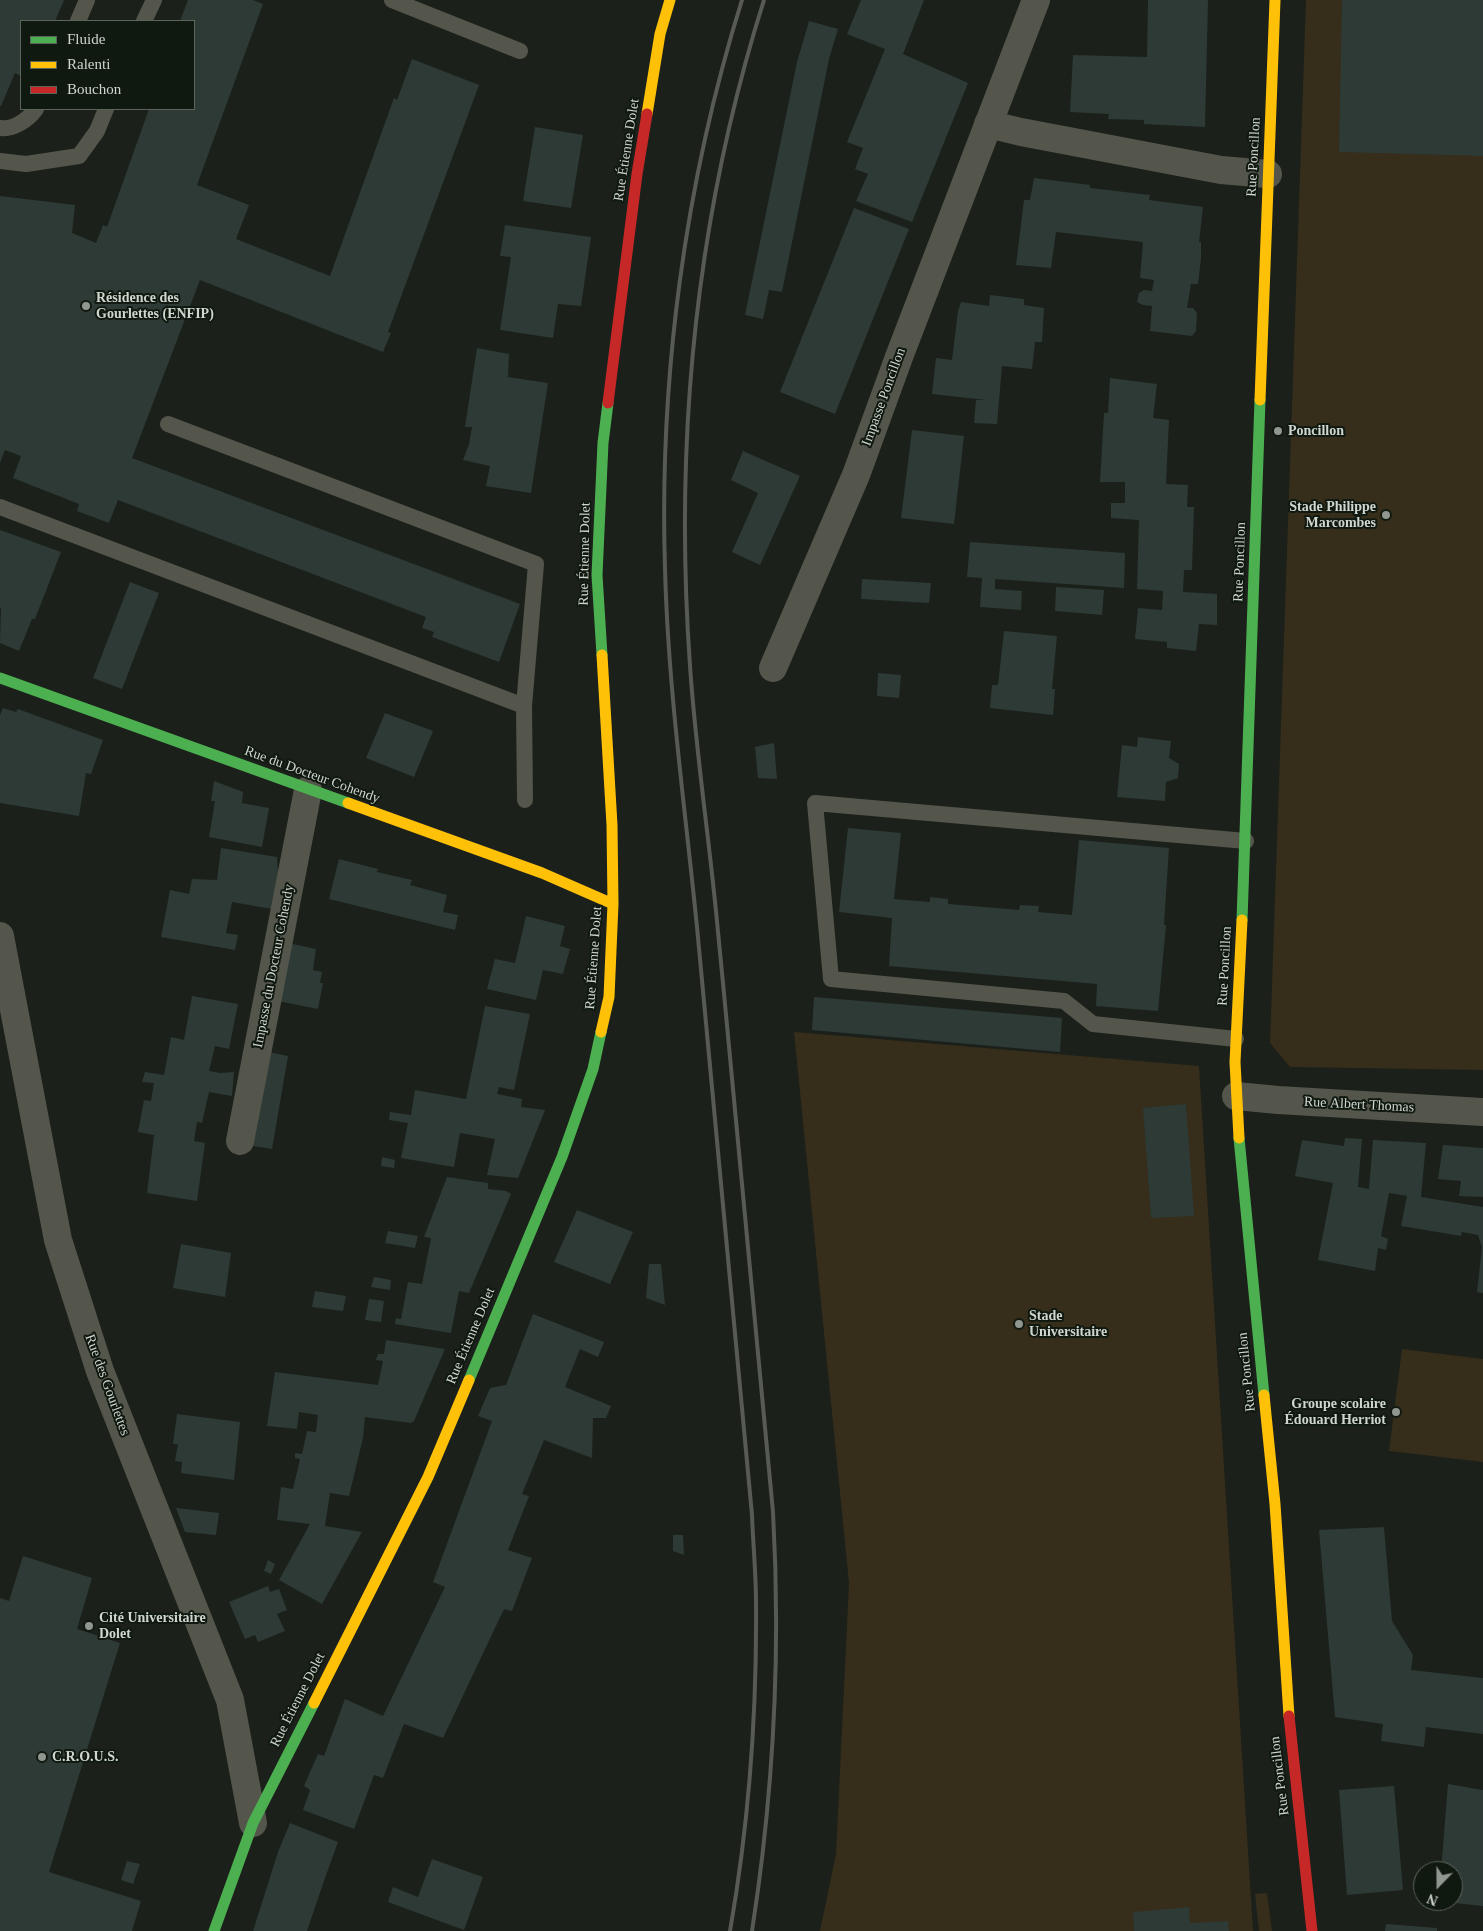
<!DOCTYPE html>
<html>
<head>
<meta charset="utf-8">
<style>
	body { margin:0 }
	#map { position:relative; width:1483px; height:1931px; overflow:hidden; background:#1b201b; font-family:Georgia,serif }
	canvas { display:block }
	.legend { position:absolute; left:20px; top:20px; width:175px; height:90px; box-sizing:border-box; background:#101910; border:1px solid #5c645c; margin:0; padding:6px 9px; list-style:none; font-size:15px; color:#cfd5cf }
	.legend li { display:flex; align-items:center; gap:10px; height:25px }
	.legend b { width:25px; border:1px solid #5c645c }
	.north { position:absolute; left:1413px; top:1861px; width:50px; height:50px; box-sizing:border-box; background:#101910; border:1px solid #5c645c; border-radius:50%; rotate:202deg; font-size:14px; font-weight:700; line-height:20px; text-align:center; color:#cfd5cf }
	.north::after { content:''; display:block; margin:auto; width:18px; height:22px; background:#909690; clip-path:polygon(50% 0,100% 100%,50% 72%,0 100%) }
</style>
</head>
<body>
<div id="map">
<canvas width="1483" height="1931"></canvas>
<ul class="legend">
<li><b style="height:6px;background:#4caf50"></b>Fluide</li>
<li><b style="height:6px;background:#ffc107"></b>Ralenti</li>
<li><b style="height:6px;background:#c62828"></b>Bouchon</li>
</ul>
<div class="north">N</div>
</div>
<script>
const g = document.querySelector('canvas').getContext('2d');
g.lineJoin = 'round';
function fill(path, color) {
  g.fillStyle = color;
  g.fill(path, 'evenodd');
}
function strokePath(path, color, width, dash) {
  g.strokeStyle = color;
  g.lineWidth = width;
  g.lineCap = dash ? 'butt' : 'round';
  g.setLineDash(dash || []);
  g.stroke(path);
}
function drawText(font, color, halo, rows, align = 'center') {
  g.font = font + ' Georgia,serif';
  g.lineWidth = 4;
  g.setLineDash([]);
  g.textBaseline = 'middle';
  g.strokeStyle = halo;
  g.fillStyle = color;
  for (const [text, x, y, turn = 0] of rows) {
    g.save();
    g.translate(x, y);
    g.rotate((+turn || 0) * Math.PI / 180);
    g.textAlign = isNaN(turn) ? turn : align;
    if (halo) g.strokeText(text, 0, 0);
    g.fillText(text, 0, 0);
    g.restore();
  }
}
fill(new Path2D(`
	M1306,0H1483V1070L1290,1067L1270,1043Z
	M794,1032L1199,1066L1253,1931H820L836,1854L849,1583Z
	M1402,1349L1483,1359V1462L1389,1451Z
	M1267,1893L1272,1931H1259L1255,1894Z`), '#362d1a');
fill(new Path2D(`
	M0,0H64L55,21H21V76L15,73L1,106H0Z
	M188,0H253L263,4L197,185L249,205L236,239L330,276L394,98L397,100L412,59L479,85L388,332L391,333L383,352L200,280L132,458L520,604L499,662L432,637L434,632L422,628L426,617L118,500L109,523L77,511L79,504L13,478L21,456L5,450L0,463V196L75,205L72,233L96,243L103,225L107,227L149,109H194V21H180Z
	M861,0H924L903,54L968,83L912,222L856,201L868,174L855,169L863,148L847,142L885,49L847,34Z
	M1148,0H1208L1205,127L1144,124V120L1108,119L1109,114L1070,112L1073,55L1147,57Z
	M1342,0H1483V156L1339,152Z
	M809,21L838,29L829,59L782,292L769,290L763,319L745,315L797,62Z
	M535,127L583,135L571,208L523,201Z
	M1034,178L1090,185V188L1150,195L1149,200L1203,207L1199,242H1201V259L1198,284H1191L1187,308H1193L1197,313L1196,331L1192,336L1150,331L1152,306L1143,305L1137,302L1139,293L1144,290L1152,291L1154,280L1140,278L1143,242L1056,232L1051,268L1016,265L1024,200H1030Z
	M854,208L909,229L835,414L780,392Z
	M505,225L591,237L581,306L558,304L553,338L500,330L511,257L500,256Z
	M990,295L1024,299V305L1044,308L1042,342H1035L1032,369L1002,366L997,424L974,423L976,400H986L932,394L936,358L952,360L958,311L961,302L989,306Z
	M477,348L509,354L508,377L548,383L531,493L486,486L490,466L463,460L469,444L472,427H465Z
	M1110,378L1157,384L1153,418L1169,420L1166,484L1188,485L1187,507H1194L1192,570H1184L1183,592L1217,594V625L1199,624L1196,651L1167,648V642L1135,639L1138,608L1162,610L1163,591L1137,589L1139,520L1111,518V503H1125V482H1100L1104,413H1108Z
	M912,430L964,436L954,524L901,518Z
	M743,451L800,476L760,565L732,552L758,493L731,480Z
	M0,530L61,552L35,619H32L19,651L0,643L1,608L0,607Z
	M970,542L1125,553L1124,588L995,579V589L1022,591L1021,610L980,607L982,578L967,577Z
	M862,579L931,583L929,603L861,599Z
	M130,582L159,593L122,689L93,678Z
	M1056,587L1104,590L1102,615L1055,611Z
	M1004,631L1057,636L1052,689H1055L1053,715L990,708L992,685H998Z
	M878,673L901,675L899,698L877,696Z
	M3,708L16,712L18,709L103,740L91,774L86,773L79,816L0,803V715Z
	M385,713L433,731L414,777L366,758Z
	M1138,737L1171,741L1169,758L1179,764L1178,778L1166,782L1165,801L1117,797L1122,745L1137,747Z
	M774,743L777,779L758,778L755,747Z
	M214,781L243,792L242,803L269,808L262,847L209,837L215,801H211Z
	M848,828L901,833L894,899L930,902V897L948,899V904L1019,910L1020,905L1039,906L1038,912L1072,915L1079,840L1169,848L1164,925H1166L1158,1011L1096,1006L1097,984L889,966L892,918L839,912Z
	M221,848L277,857L278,872L272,909L232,902L226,933L238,935L235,950L161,937L170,890L189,894L192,879L217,880Z
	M339,859L378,869L377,872L412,880L410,885L447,895L443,912L458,915L455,930L329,899Z
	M526,916L565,926L560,946L570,949L563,974L543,970L536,1000L487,989L495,959L515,963Z
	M288,943L316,949L313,970L322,972L320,983H323L318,1009L278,1001Z
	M192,996L238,1004L229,1049L215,1046L209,1071L220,1073L234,1072L232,1096L209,1092L202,1123L197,1122L194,1141L205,1143L197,1201L147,1193L154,1135L138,1132L144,1100L151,1101L154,1083L142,1082L145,1072L164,1075L171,1037L184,1040Z
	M814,997L1062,1018L1060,1052L812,1030Z
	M485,1006L530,1014L514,1090L499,1087L497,1094L522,1099L521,1107L545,1110L518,1178L487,1175L495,1139L460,1133L454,1167L401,1158L408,1123L389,1120L390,1112L411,1115L415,1090L466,1099Z
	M269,1052L288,1056L272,1149L253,1146Z
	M1186,1104L1194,1216L1151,1218L1143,1108Z
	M1345,1138L1362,1139L1358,1187L1369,1189L1373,1140L1426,1143L1421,1197L1483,1207V1293L1477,1292L1482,1247L1478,1235L1462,1232L1461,1236L1401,1226L1407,1196L1389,1193L1381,1236L1388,1239L1386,1250L1378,1248L1375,1271L1318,1260L1333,1183L1295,1176L1302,1140L1344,1146Z
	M1443,1145L1483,1148V1197L1459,1196L1461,1181L1438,1179Z
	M382,1157L395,1160L394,1168L381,1166Z
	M447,1177L488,1183V1189L506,1191L511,1194L469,1293L459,1291L451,1333L395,1324L396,1318L401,1319L408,1282L422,1284L431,1238L424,1237Z
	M577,1210L633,1232L610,1284L554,1262Z
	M388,1231L418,1236L415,1248L385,1243Z
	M181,1244L231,1253L225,1297L173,1288Z
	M649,1264H661L665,1305L646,1298Z
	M374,1277L391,1280L390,1290L371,1287Z
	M315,1291L346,1296L343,1311L312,1307Z
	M369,1299L384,1301L381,1322L365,1320Z
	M533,1314L604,1342L598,1357L580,1349L565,1387L611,1406L606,1418H593L592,1458L544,1440L522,1494L529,1496L508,1550L532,1558L512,1611L504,1609L443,1738L404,1724L383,1778L374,1775L354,1829L303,1810L310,1790L304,1786L318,1754L324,1756L345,1699L383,1716L445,1587L433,1582L492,1421L478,1416L490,1388L506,1385Z
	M386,1340L445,1349L414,1421L411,1423L365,1417L363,1438L349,1496L330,1493L325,1526L362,1532L322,1604L279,1580L310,1524L277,1520L281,1487L293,1489L300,1459L295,1458V1453L302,1454L307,1431L316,1432L318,1415L299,1412L297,1429L267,1426L275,1372L378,1385L383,1361L376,1360L378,1354H384Z
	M177,1414L240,1422L234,1480L181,1473L182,1462L175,1461L178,1444H173Z
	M176,1508L219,1513L216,1535L185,1532Z
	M1384,1527L1392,1621L1413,1655L1411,1670L1483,1678V1734L1426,1727L1424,1747L1381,1741L1383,1724L1335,1717L1319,1530Z
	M673,1535H683L684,1555L673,1551Z
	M23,1556L92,1578L77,1629L120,1643L49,1872L141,1901L132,1931H0V1598L9,1601Z
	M268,1560L275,1564L271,1574L264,1571Z
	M268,1586L270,1592L279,1589L287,1610L277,1614L285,1631L258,1642L255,1635L245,1639L229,1602Z
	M1448,1784L1483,1790V1906L1445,1902L1453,1901V1871H1441Z
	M1394,1786L1403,1890L1347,1895L1339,1790Z
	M290,1823L338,1842L325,1878L307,1931H253L278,1852Z
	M432,1859L483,1877L464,1930L388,1902L393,1887L418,1897Z
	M127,1861L140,1864L133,1884L121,1880Z
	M1189,1907L1190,1923L1228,1921L1229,1931H1134L1133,1912Z
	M1386,1924L1437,1928V1931H1385Z`), '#2e3a36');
strokePath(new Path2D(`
	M392,0L520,51
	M78,21L87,0
	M144,21L154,0
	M0,128C13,130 28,120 36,109
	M0,161L26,164L79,156L97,131L106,109
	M168,424L536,564L524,706
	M0,507L524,706L525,800
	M1236,1039L1093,1024L1064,1001L831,979L815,803L1246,841`), '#54564b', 16);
strokePath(new Path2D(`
	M988,124L1021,132L1221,170L1268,174
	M773,668L856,475L899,357L1036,0
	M0,936L58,1240L100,1371L230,1700L253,1823
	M1236,1096L1278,1100L1483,1112
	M240,1141L308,790`), '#54564b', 28);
strokePath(new Path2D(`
	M602,655L597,575L603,443L608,403
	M0,678L348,803
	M1242,920L1260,400
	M1239,1138L1264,1395
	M469,1380L562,1157L593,1069L601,1032
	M214,1931L253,1823L314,1703`), '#4caf50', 11);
strokePath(new Path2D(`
	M647,114L660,34L670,0
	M1260,400L1275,0
	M348,803L542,873L613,904
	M601,1032L609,997L613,904L612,825L602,655
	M1239,1138L1235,1062L1242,920
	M1264,1395L1275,1504L1289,1716
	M314,1703L428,1477L469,1380`), '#ffc107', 11);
strokePath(new Path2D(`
	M608,403L637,174L647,114
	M1289,1716L1312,1931`), '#c62828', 11);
strokePath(new Path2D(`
	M730,1931C749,1823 757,1712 756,1602C756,1573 753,1544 752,1515C733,1319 715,1123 697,927C685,807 668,688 665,568C659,377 685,182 742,0
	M752,1931C774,1790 781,1654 773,1512C755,1318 737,1125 718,932C710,843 696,755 690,666C674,441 696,215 764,0`), '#575b53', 4);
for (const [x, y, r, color] of [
	[86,306,5,"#909690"],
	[1278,431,5,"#909690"],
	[1386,515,5,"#909690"],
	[1019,1324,5,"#909690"],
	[1396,1412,5,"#909690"],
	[89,1626,5,"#909690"],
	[42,1757,5,"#909690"]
]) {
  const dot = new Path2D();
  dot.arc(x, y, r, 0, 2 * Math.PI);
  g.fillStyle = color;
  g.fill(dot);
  strokePath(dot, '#101910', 2);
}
drawText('14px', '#cfd5cf', '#101910', [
	["Rue Étienne Dolet",627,150,-81],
	["Rue Poncillon",1254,157,-87],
	["Impasse Poncillon",884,397,-70],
	["Rue Étienne Dolet",585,554,-89],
	["Rue Poncillon",1240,562,-88],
	["Rue du Docteur Cohendy",312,775,20],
	["Rue Étienne Dolet",594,958,-86],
	["Impasse du Docteur Cohendy",274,966,-79],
	["Rue Poncillon",1225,966,-87],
	["Rue Albert Thomas",1359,1105,3],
	["Rue Étienne Dolet",471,1336,-67],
	["Rue Poncillon",1247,1372,-96],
	["Rue des Gourlettes",107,1385,70],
	["Rue Étienne Dolet",298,1700,-63],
	["Rue Poncillon",1280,1776,-97]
]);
drawText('bold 14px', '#cfd5cf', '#101910', [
	["Résidence des",96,298],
	["Gourlettes (ENFIP)",96,314],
	["Poncillon",1288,431],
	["Stade Philippe",1376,507,"right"],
	["Marcombes",1376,523,"right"],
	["Stade",1029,1316],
	["Universitaire",1029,1332],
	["Groupe scolaire",1386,1404,"right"],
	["Édouard Herriot",1386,1420,"right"],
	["Cité Universitaire",99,1618],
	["Dolet",99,1634],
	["C.R.O.U.S.",52,1757]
], 'left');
</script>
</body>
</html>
